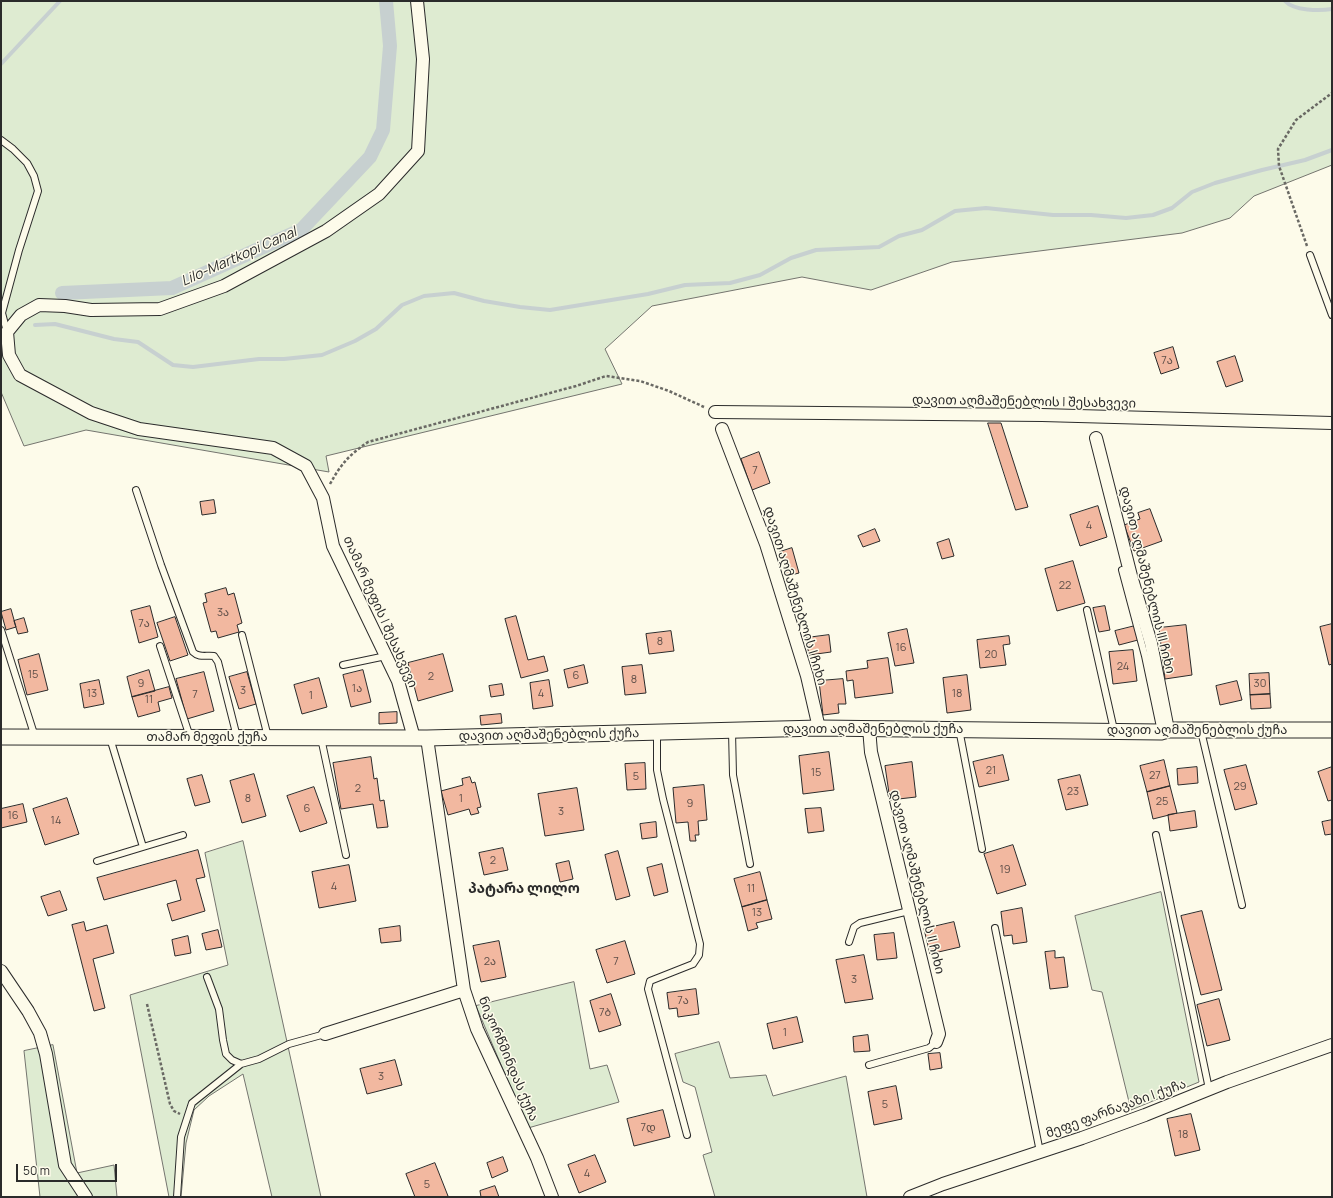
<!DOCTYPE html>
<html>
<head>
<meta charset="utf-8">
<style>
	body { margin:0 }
	#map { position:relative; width:1333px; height:1198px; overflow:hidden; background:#fdfbea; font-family:Manrope,sans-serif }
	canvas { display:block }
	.frame { position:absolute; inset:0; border:2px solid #2b2b2b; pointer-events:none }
	.scale { position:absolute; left:16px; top:1164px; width:101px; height:18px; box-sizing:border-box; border:2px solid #2b2b2b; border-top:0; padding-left:5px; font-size:12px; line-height:14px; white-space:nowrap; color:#2b2b2b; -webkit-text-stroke:3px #fdfbea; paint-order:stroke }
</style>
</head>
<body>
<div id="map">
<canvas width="1333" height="1198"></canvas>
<div class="frame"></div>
<div class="scale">50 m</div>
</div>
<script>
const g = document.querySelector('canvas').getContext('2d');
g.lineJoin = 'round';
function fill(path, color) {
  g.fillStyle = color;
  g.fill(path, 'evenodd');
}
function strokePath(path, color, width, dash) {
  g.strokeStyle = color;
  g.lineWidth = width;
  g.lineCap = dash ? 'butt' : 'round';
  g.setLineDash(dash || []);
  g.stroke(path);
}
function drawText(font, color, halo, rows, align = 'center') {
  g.font = font + ' Manrope,"Noto Sans Georgian",sans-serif';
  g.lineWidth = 3;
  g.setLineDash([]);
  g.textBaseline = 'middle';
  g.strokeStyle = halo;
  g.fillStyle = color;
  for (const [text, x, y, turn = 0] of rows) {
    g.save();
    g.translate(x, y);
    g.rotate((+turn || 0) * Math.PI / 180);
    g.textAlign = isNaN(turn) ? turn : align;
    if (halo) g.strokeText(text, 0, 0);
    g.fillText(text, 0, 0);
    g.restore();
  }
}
const green = new Path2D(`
	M1,1H1332V165L1254,196L1230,218L1182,233L952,262L871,290L802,277L652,306L605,349L622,384L326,456L329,472L86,430L24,446L1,392Z
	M243,841L321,1197H272L243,1074L209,1096L194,1110L186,1143L181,1197H169L130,995L228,965L205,853Z
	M1161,892L1199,1082L1131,1110L1102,992L1092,990L1075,916Z
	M574,982L590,1069L607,1065L619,1102L528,1128L476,1006Z
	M719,1042L730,1078L766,1075L773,1096L846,1076L867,1197H715L703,1155L712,1152L695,1087L683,1082L675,1054Z
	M53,1045L77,1173L114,1165L117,1197H40L24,1051Z`);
fill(green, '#deebd1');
strokePath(green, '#74746e', 1);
strokePath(new Path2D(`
	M1285,1C1294,11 1320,11 1332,9
	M1,64L60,1
	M35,325L55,324L114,339L138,342L173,365L193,367L259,359H284L322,355L355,341L376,329L402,305L424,296L454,293L484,301L520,307L550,310L648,294L685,285L730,283L760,275L791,258L816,250L879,247L899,236L922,230L955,211L986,208L1053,215H1091L1126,218L1153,215L1172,208L1192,192L1215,183L1262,170L1305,160L1332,150`), '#c7d0d0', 4);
strokePath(new Path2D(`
	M62,293L172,288L301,230L370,157L383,130L390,46L386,1`), '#c7d0d0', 14);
const building = new Path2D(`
	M1173,347L1179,368L1161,374L1154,353Z
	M1235,356L1243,381L1226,387L1217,362Z
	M988,423H1001L1028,507L1016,510Z
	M759,452L770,483L752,490L741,459Z
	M214,500L216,513L202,515L200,502Z
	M1098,506L1107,537L1080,546L1070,515Z
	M1150,509L1162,541L1134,551L1124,525L1140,519L1138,513Z
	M875,529L880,541L863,547L858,536Z
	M949,539L954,556L942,559L937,543Z
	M792,548L799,573L787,576L780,552Z
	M1073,561L1085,603L1057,611L1045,569Z
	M226,588L228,595L234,593L242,623L237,625L239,632L218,638L216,631L211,632L203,603L207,602L205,594Z
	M150,606L158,637L139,643L131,611Z
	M1105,606L1110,630L1099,632L1093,608Z
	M11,609L16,627L6,630L1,612Z
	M516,616L528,660L544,656L548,671L521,678L505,619Z
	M175,617L188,655L170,661L157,623Z
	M24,618L28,632L18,634L14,621Z
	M1332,624V664L1329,665L1320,627Z
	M1186,625L1192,675L1165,679L1159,628Z
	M1135,626L1138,640L1119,645L1115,631Z
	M907,629L914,663L895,666L888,633Z
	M671,631L674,651L649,654L646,634Z
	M829,635L831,652L809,655L806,638Z
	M1009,636L1010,644L1003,645L1006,665L980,668L977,640Z
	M1133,650L1137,681L1113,684L1109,652Z
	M39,654L48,690L27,695L18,660Z
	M443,654L453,691L418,701L408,663Z
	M888,658L893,693L855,698L853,680L847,681L846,671L868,668L867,661Z
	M584,665L588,683L568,688L564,670Z
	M642,665L646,693L625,695L622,667Z
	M149,670L155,691L132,697L127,677Z
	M363,670L371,702L351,707L343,675Z
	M204,672L214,711L187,719L176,679Z
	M247,672L256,704L239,709L229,677Z
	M1269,673L1270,694L1250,695L1249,674Z
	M967,675L971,710L947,713L943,678Z
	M319,678L327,707L302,714L294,685Z
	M843,679L846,704H838L839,713L823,715L819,681Z
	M99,680L104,704L84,708L80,684Z
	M549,680L553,706L533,709L530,683Z
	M1237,681L1242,700L1220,705L1216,686Z
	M502,684L504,695L491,697L489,686Z
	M169,687L172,698L158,702L160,711L138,717L132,697Z
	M1270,694L1271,708L1251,709L1250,695Z
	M397,712V723L379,724V713Z
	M501,714L502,723L481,725L480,716Z
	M829,752L834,790L803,794L799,756Z
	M1003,755L1009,780L979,787L973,762Z
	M371,757L374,779L377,778L380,801L384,800L388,827L377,828L373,804L341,809L333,763Z
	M1164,760L1170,786L1147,792L1140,766Z
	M912,762L916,797L890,800L885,766Z
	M645,763L646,789L627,790L625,764Z
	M1246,765L1257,804L1235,810L1224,770Z
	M1197,767L1198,783L1178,785L1177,769Z
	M1332,767V800L1328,801L1318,772Z
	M254,774L266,816L242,823L230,781Z
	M202,775L210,802L195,806L187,779Z
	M1080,775L1088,805L1066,810L1058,780Z
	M470,777L472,783L475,782L481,807L477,808L479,813L471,815L469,809L448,815L441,791L463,785L462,779Z
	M704,785L707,820L698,821L699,835H695L696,841H690L688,822L676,823L673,788Z
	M1170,786L1177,813L1153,819L1147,792Z
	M314,787L327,823L300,832L287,796Z
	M577,788L584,830L545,836L538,794Z
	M67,798L79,834L45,845L33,809Z
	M23,804L27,822L1,828V809Z
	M821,808L824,831L808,833L805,809Z
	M1195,811L1197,827L1170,831L1168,815Z
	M1332,820V834L1325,835L1322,822Z
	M656,822L657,837L642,839L640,824Z
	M1013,845L1026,885L997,894L984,854Z
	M503,848L508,870L484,875L479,853Z
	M198,850L205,877L196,879L205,911L172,921L167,904L181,900L176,880L104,900L97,878Z
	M618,851L630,896L616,900L605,855Z
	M569,861L573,879L560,882L556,864Z
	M662,864L668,892L654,896L647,868Z
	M349,865L356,901L319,908L312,872Z
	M760,872L767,900L742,907L734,879Z
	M60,891L67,910L48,916L41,897Z
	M767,900L772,919L756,923L758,928L748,931L742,907Z
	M1022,908L1027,942L1013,944L1012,935L1004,936L1001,912Z
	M1202,911L1222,990L1201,995L1181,916Z
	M84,922L86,931L107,925L114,953L93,959L105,1008L94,1011L72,925Z
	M954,922L960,947L930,954L924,929Z
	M400,926L401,941L381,943L379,929Z
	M218,930L222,947L206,950L202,934Z
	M894,933L897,958L877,960L874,935Z
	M188,936L191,953L175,956L172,940Z
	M499,941L506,977L481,982L473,946Z
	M625,941L635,974L607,983L596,950Z
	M1055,951V958L1064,957L1068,987L1050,989L1045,952Z
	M864,955L873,999L845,1003L836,960Z
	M696,989L699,1014L678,1017L677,1008L669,1009L667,993Z
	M611,994L621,1025L599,1032L590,1001Z
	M1219,999L1230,1040L1207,1046L1197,1005Z
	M797,1017L803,1042L773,1049L767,1024Z
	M868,1035L870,1051L854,1052L853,1037Z
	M940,1053L942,1068L930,1070L928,1054Z
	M395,1060L402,1085L367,1094L360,1069Z
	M896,1086L902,1119L874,1125L868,1092Z
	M663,1110L670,1137L634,1146L627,1119Z
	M1191,1114L1200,1150L1175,1156L1167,1119Z
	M595,1155L606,1182L579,1193L568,1165Z
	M503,1157L508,1171L492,1178L487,1163Z
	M435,1163L448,1196L445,1197H415L406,1174Z
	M495,1186L499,1197H481L480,1191Z`);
fill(building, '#f2b8a0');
strokePath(building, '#2b2b2b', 1);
const service = new Path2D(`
	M1,140L13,149L27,163L34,176L38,191L19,250L2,313L7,332
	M1310,255L1332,315
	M136,490L161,565L193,652C199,658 206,655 214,656L218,662L237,737
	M1122,570L1145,656L1161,732
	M1087,610L1114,730
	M1,630L35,737
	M242,635L268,737
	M160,646L190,737
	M343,665L386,656
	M959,729L982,849
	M732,731L733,775L750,864
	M1201,731L1242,905
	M657,732V770L663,799L700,944L699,955L693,964L650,981L648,989L687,1135
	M321,738L346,855
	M1156,835L1209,1089
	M143,847L183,835
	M97,861L143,847L110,738
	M995,928L1040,1152
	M849,942L854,927L860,923L909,911
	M207,977L219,1009L223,1040L226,1054L232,1060L241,1064
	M869,1065L929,1048L936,1042
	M177,1197L181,1137L192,1103L241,1064L259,1059L289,1044L325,1034`);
const minor = new Path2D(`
	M715,412L1042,415L1332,423
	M722,429L766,544L807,676L819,728
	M1096,438L1131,576L1151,643L1168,730
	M869,728L871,752L939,1034L936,1042
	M414,738L398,681L333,546L323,498L306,466L273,448L139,429L91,413L20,375L9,355L7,332L21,315L39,305L65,306L91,310L160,309L224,286L326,231L379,194L418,151L423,59L417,1
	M427,738L464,990L477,1029L537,1158L552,1197
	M1,971L28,1011L40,1033L46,1054L65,1165L86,1197
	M325,1034L464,990
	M910,1197L943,1184L1082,1138L1145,1115L1227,1082L1332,1045`);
const tertiary = new Path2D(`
	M1,737L427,738L819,728L1161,732L1168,730H1332`);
strokePath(service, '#2b2b2b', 8);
strokePath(minor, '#2b2b2b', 14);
strokePath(tertiary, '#2b2b2b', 17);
strokePath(new Path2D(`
	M1307,246L1279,166L1278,149L1296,120L1332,93
	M330,484C341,464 349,455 368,442L576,386L606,376L640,381L669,391L704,407
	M147,1004L170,1104L174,1111L180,1114`), '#6a6964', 2.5, [3, 2]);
strokePath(service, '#fdfbea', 6);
strokePath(minor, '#fdfbea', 12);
strokePath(tertiary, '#fdfbea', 15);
drawText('11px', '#5d4e48', null, [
	["7ა",1167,361],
	["7",755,471],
	["4",1089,526],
	["22",1065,586],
	["3ა",223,613],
	["7ა",144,624],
	["8",660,642],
	["16",901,648],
	["20",991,655],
	["24",1123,667],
	["15",33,675],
	["6",576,676],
	["2",431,677],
	["8",634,680],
	["9",141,684],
	["30",1260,684],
	["1ა",357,689],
	["3",243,691],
	["13",92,694],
	["4",541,694],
	["18",957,694],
	["7",195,695],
	["1",311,696],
	["11",149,700],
	["21",991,771],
	["15",816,773],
	["27",1155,776],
	["5",636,777],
	["29",1240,787],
	["2",358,789],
	["23",1073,792],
	["8",248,799],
	["1",461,799],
	["25",1162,802],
	["9",690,804],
	["6",307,809],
	["3",561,812],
	["16",13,816],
	["14",56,821],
	["2",493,861],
	["19",1005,870],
	["4",334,887],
	["11",751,889],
	["13",757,913],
	["2ა",490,962],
	["7",616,962],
	["3",854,980],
	["7ა",683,1001],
	["7ბ",605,1013],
	["1",785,1033],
	["3",381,1077],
	["5",885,1105],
	["7დ",648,1128],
	["18",1183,1135],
	["4",587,1174],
	["5",427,1185]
]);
drawText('13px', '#2b2b2b', '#fdfbea', [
	["დავით აღმაშენებლის I შესახვევი",1024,402,1],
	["დავით აღმაშენებლის III ჩიხი",1147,580,76],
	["დავით აღმაშენებლის I ჩიხი",795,596,73],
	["თამარ მეფის I შესახვევი",380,612,66],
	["დავით აღმაშენებლის ქუჩა",873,729],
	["დავით აღმაშენებლის ქუჩა",1197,730],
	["დავით აღმაშენებლის ქუჩა",549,735,-1],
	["თამარ მეფის ქუჩა",207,737],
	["დავით აღმაშენებლის II ჩიხი",917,882,76],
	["ნიკორწმინდას ქუჩა",508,1059,67],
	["მეფე ფარნავაზი I ქუჩა",1116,1109,-20]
]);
drawText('italic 14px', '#2b2b2b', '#fdfbea', [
	["Lilo-Martkopi Canal",239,257,-24]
]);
drawText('bold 14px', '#2b2b2b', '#fdfbea', [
	["პატარა ლილო",524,889]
]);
</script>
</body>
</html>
